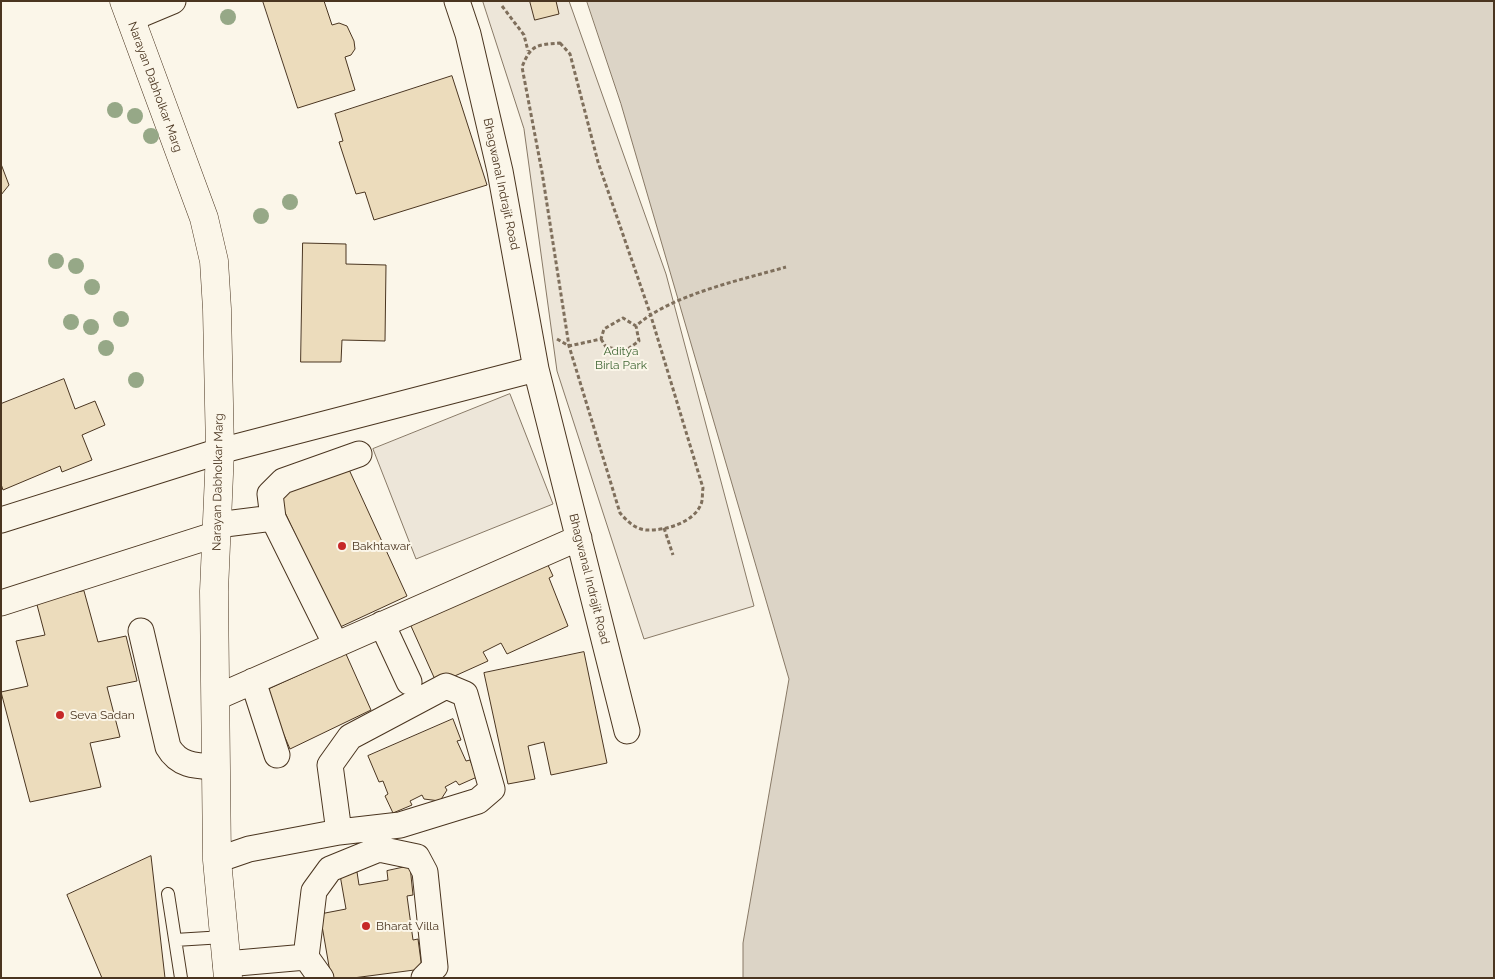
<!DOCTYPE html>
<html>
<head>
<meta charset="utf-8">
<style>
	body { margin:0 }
	#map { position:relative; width:1495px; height:979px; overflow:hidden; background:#fbf6e9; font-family:Raleway,sans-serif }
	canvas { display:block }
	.frame { position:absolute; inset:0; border:2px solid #4a3520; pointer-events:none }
</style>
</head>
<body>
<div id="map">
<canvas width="1495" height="979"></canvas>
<div class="frame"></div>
</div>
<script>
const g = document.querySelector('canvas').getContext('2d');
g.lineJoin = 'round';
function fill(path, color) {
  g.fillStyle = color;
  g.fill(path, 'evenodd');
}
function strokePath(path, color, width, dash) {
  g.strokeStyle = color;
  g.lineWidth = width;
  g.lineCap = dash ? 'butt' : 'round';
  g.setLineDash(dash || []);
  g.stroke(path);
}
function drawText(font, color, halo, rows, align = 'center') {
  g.font = font + ' Raleway,sans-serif';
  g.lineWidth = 4;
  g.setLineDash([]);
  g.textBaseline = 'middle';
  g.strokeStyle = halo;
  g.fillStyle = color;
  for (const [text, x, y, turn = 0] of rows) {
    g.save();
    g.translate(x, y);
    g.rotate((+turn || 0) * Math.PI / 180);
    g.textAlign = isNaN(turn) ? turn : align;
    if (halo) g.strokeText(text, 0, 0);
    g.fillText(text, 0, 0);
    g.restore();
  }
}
const green = new Path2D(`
	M483,1H569L666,274L754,606L644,639L557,371L524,129Z
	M510,394L553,504L416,559L373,449Z`);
fill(green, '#ede6d9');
strokePath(green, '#887966', 1);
const water = new Path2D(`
	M587,1H1494V978H743V943L789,679L621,104Z`);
fill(water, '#dcd4c6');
strokePath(water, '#887966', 1);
const building = new Path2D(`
	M263,1H324L332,25L339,23L347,26L354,41L355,49L351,55L345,57L355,90L298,108Z
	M530,1H556L559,14L535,20Z
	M452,76L487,185L374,220L365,192L356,194L339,142L343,141L335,114Z
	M1,164L9,185L1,195Z
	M303,243L346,244V264L386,265L385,341L342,340L341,362H301Z
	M64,379L75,409L95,401L105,425L82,435L92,460L62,472L60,466L3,490L1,484V404Z
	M346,463L407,596L338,628L277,495Z
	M547,563L553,576L549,578L568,626L507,654L501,643L483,652L488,661L437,684L411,626Z
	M84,591L98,642L126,636L137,681L107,687L120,737L90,743L101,787L30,802L1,692L28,686L16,641L45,635L36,601Z
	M584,652L607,763L551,775L544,742L528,746L535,779L508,784L484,673Z
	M346,654L371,710L290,749L265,691Z
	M453,719L461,740L457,741L466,761L470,760L477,777L459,785L456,781L445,787L447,790L440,801L424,799L422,795L410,801L412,805L393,813L385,796L388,794L383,781L379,782L368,756Z
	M151,856L165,978H102L67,895Z
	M410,866L413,895L407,896L413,940L418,939L422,969L353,978H331L320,914L346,909L340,875L357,872L359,885L388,880L387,871Z`);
fill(building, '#ecdcbc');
strokePath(building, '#4a3520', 1);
const service = new Path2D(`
	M168,894L181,978
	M175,940L224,937`);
const minor = new Path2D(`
	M130,19L173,1
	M536,369L627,731
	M1,520L220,451L536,369L500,171L468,34L457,1
	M217,525L273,518
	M1,603L217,534
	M382,624L409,682
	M141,631L168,747C179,766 196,766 216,767
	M336,645L273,518L270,494L283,481L359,454
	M253,681L277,755
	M215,698L579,538
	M217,860L249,849L339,832L400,825L478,801L492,789L465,694L446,686L350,737L330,765L339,832
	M226,964L306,957
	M321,978L306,957L314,891L330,869L379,849L417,857L425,872L435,967L424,978`);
const tertiary = new Path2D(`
	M124,1L204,218L214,261L217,309L220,451L214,591L217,860L228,978`);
strokePath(service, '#4a3520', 14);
strokePath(minor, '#4a3520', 27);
strokePath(tertiary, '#4a3520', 29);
strokePath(new Path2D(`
	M502,6L524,35L528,51
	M560,43L570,54L598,162L650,313L703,488C702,493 703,500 701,504C694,523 664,531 646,530C635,529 627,521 620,513L569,346L542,172L522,67C531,44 537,45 560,43Z
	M557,339L569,346L601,339L604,329L623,318L636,326C670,295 741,280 786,267
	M601,339L606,347L625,351L639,341L636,326
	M664,528L673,555`), '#7f6f5c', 3, [4, 2.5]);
strokePath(service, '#fbf6e9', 12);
strokePath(minor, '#fbf6e9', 25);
strokePath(tertiary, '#fbf6e9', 28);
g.fillStyle = '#96a887';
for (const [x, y] of [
	[228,17],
	[115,110],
	[135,116],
	[151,136],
	[290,202],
	[261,216],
	[56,261],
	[76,266],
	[92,287],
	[121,319],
	[71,322],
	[91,327],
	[106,348],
	[136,380]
]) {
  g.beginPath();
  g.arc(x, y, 8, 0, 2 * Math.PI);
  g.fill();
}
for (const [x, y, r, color] of [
	[342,546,5,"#c62828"],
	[60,715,5,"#c62828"],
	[366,926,5,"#c62828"]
]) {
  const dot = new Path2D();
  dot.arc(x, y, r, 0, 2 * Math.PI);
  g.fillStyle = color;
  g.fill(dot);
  strokePath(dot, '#fbf6e9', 2);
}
drawText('12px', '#4a3520', '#fbf6e9', [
	["Narayan Dabholkar Marg",155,87,70],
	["Bhagwanal Indrajit Road",501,184,78],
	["Narayan Dabholkar Marg",218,482,-89],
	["Bhagwanal Indrajit Road",589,579,76]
]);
drawText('12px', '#436837', '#fbf6e9', [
	["Aditya",621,351],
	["Birla Park",621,365]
]);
drawText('12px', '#4a3520', '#fbf6e9', [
	["Bakhtawar",352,546],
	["Seva Sadan",70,715],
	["Bharat Villa",376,926]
], 'left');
</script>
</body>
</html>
